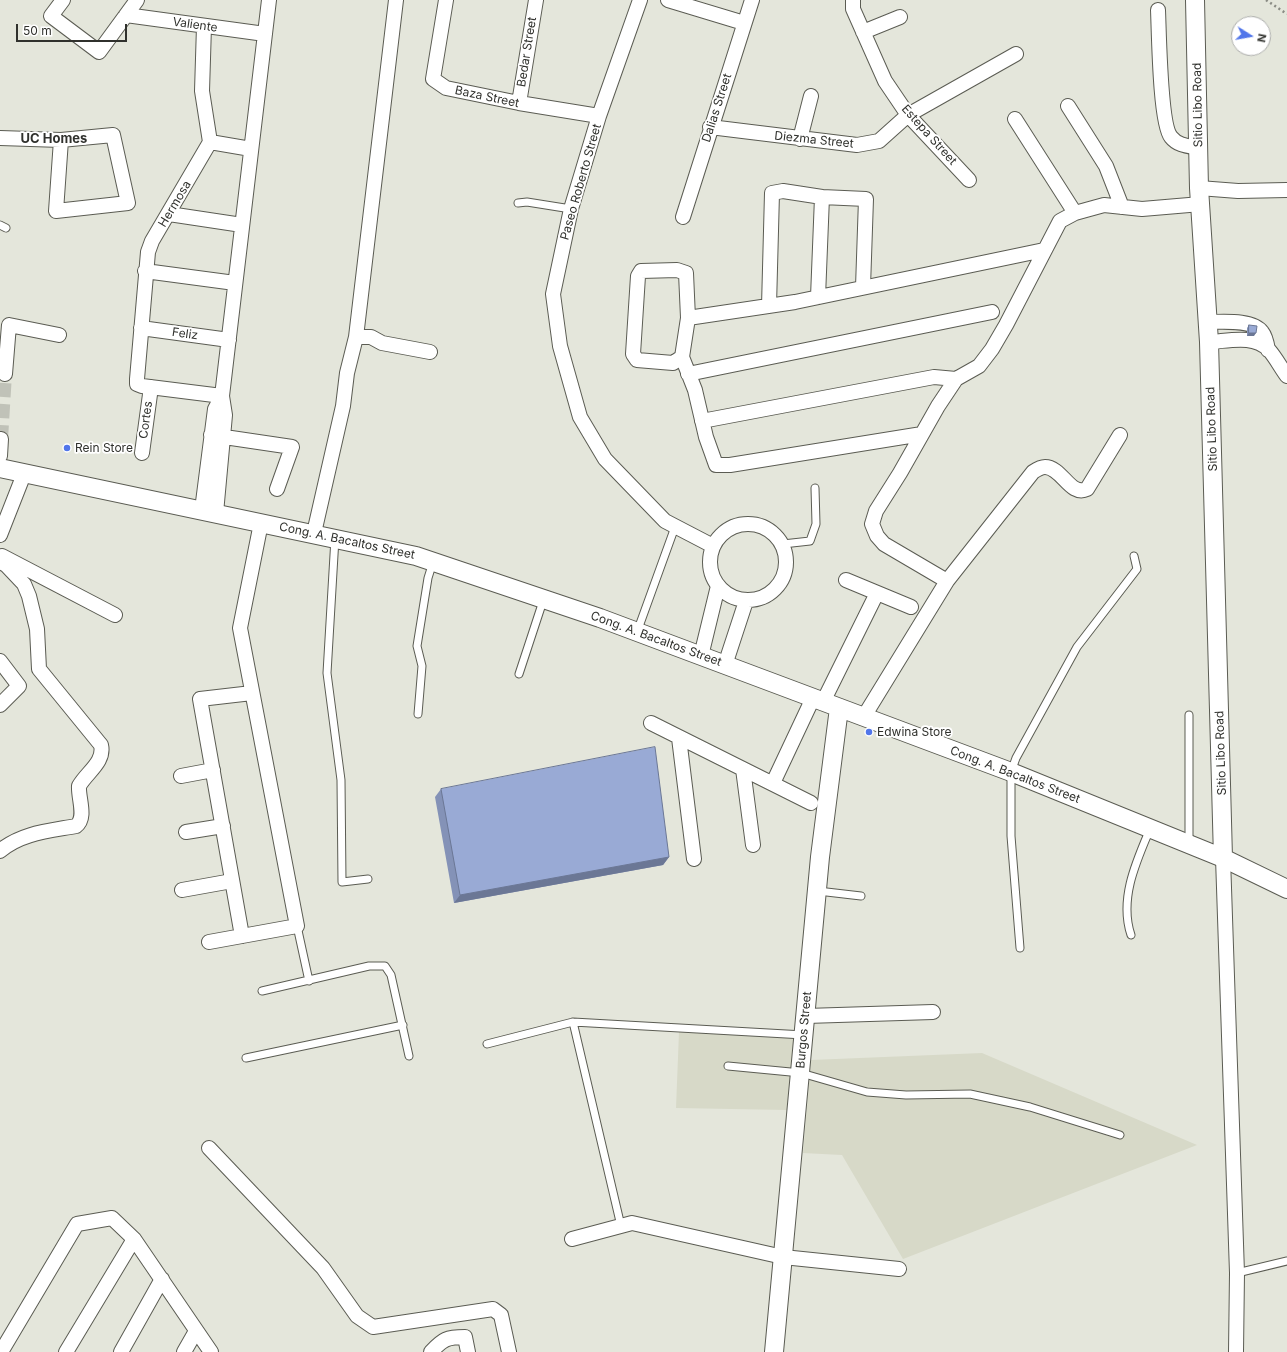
<!DOCTYPE html>
<html>
<head>
<meta charset="utf-8">
<style>
	body { margin:0 }
	#map { position:relative; width:1287px; height:1352px; overflow:hidden; background:#e4e6db; font-family:Inter,sans-serif }
	canvas { display:block }
	.north { position:absolute; left:1231px; top:16px; width:40px; height:40px; box-sizing:border-box; background:#fff; border:1px solid #acadab; border-radius:50%; rotate:101deg; font-size:11px; font-weight:700; line-height:16px; text-align:center; color:#30312d }
	.north::after { content:''; display:block; margin:auto; width:14px; height:18px; background:#5176ea; clip-path:polygon(50% 0,100% 100%,50% 72%,0 100%) }
	.scale { position:absolute; left:16px; top:24px; width:111px; height:18px; box-sizing:border-box; border:2px solid #30312d; border-top:0; padding-left:5px; font-size:12px; line-height:14px; white-space:nowrap; color:#30312d; -webkit-text-stroke:3px #fff; paint-order:stroke }
</style>
</head>
<body>
<div id="map">
<canvas width="1287" height="1352"></canvas>
<div class="north">N</div>
<div class="scale">50 m</div>
</div>
<script>
const g = document.querySelector('canvas').getContext('2d');
g.lineJoin = 'round';
function fill(path, color) {
  g.fillStyle = color;
  g.fill(path, 'evenodd');
}
function strokePath(path, color, width, dash) {
  g.strokeStyle = color;
  g.lineWidth = width;
  g.lineCap = dash ? 'butt' : 'round';
  g.setLineDash(dash || []);
  g.stroke(path);
}
function drawText(font, color, halo, rows, align = 'center') {
  g.font = font + ' Inter,sans-serif';
  g.lineWidth = 3.5;
  g.setLineDash([]);
  g.textBaseline = 'middle';
  g.strokeStyle = halo;
  g.fillStyle = color;
  for (const [text, x, y, turn = 0] of rows) {
    g.save();
    g.translate(x, y);
    g.rotate((+turn || 0) * Math.PI / 180);
    g.textAlign = isNaN(turn) ? turn : align;
    if (halo) g.strokeText(text, 0, 0);
    g.fillText(text, 0, 0);
    g.restore();
  }
}
fill(new Path2D(`
	M679,1032L795,1036L787,1110L676,1108Z
	M982,1053L1197,1145L903,1259L842,1155L803,1153L811,1060Z`), '#d7d9c8');
strokePath(new Path2D(`
	M1,439L5,374`), '#c0c2b8', 14, [14, 7]);
const service = new Path2D(`
	M518,203L527,202L571,209
	M0,225L6,228
	M335,538L327,673L341,780L342,882L368,879
	M783,544L810,541L816,524L815,488
	M637,632L675,527
	M519,674L544,598
	M418,714L422,666L417,646L428,578L433,562
	M1189,844V715
	M818,891L861,896
	M297,926L309,981
	M1131,935C1119,899 1136,862 1150,829
	M1020,948L1011,836V772L1016,758L1077,647L1137,569L1134,556
	M262,991L369,966H385L391,975L409,1056
	M573,1022L621,1226
	M487,1044L573,1022L804,1035
	M246,1058L403,1025
	M728,1066L801,1073L867,1092L906,1095L970,1094L1030,1107L1120,1135
	M1237,1273L1287,1261`);
const minor = new Path2D(`
	M63,0L51,16L99,52L137,0
	M446,0L433,79L446,88L519,103L599,116
	M640,0L599,116L571,209L553,294L560,346L580,417L605,459L665,521L713,546
	M668,0L744,23
	M853,0V9L885,81L908,115L969,180
	M1158,10C1159,32 1160,124 1171,137C1178,146 1189,146 1199,148
	M126,15L265,34
	M204,26L202,91L210,142L152,241L148,252L137,379V384L142,386L222,396
	M863,32L900,17
	M519,103L536,0
	M1068,106L1106,166L1122,207
	M1015,119L1075,213
	M710,127L857,145L879,141L908,115L1016,54
	M0,138L61,140L113,135L128,203L56,211L61,140
	M800,139L811,96
	M210,142L251,149
	M1199,188L1238,191L1287,190
	M169,214L242,225
	M683,217L752,0
	M145,271L235,283
	M818,297L822,197L866,199L863,287
	M769,306L772,193L783,191L822,197
	M688,318L795,302L1044,250
	M1208,322C1222,322 1253,319 1262,332C1266,337 1267,344 1268,350
	M141,328L229,340
	M356,337H371L382,343L430,352
	M1209,342C1229,341 1254,334 1269,350C1276,358 1281,368 1287,376
	M682,357L673,363L637,360L633,354L638,276L641,271L677,270L686,273L688,318L682,357L695,390L706,437L716,465H730L922,434
	M5,374L9,325L59,335
	M688,374L992,312
	M702,421L934,377L956,379
	M211,435L292,447L277,489
	M142,453L151,387
	M0,456L1,439
	M202,510L215,409L222,396
	M216,513L225,415L222,396L269,0
	M710 562a38 38 0 1 1 76 0a38 38 0 1 1-76 0Z
	M314,533L343,406L347,373L356,337L396,0
	M0,535L24,474
	M2,556L115,615
	M0,562L6,565L24,584L29,596L37,629L39,669L101,745C105,762 87,772 79,786C78,798 87,818 76,826C49,831 21,833 0,851
	M846,580L911,607
	M947,581L884,544L877,536L872,524L876,511L900,473L938,406L956,379L979,366L992,349L1006,325L1060,221L1075,213L1104,205L1142,209L1201,204
	M701,656L718,586
	M0,661L19,686L0,705
	M725,665L746,601
	M823,702L877,593
	M863,718L947,581L1033,472C1036,470 1041,467 1045,467C1062,467 1070,497 1087,489L1120,435
	M651,723L811,803
	M679,738L694,859
	M743,769L753,845
	M181,776L213,770
	M773,783L813,698
	M186,832L223,826
	M1223,858L1237,1273L1236,1352
	M182,890L232,881
	M242,936L200,699L252,693
	M209,942L297,926L240,628L261,523
	M806,1016L933,1012
	M209,1148L323,1268L357,1316L373,1327L493,1309L501,1315L509,1352
	M572,1239L632,1223L783,1257L899,1269
	M1,1352L77,1224L112,1218L134,1239L211,1352
	M66,1352L134,1239
	M121,1352L162,1279
	M184,1352L196,1331
	M431,1352C443,1339 447,1337 465,1337L468,1352`);
const tertiary = new Path2D(`
	M1195,0L1199,188L1209,342L1223,858
	M0,468L416,556L600,618L1011,772L1223,858L1287,889
	M774,1352L820,857L839,708`);
strokePath(service, '#5b5c53', 9);
strokePath(minor, '#5b5c53', 16);
strokePath(tertiary, '#5b5c53', 20);
strokePath(new Path2D(`
	M1266,0L1287,14`), '#8a8b84', 2.5, [2, 3]);
strokePath(service, '#fff', 7);
strokePath(minor, '#fff', 14);
strokePath(tertiary, '#fff', 18);
fill(new Path2D(`
	M1249,325L1254,336H1247V328Z
	M441,789L669,857L663,865L454,903L435,797Z`), '#8492b7');
fill(new Path2D(`
	M1249,333H1256L1254,336H1247Z
	M669,857L663,865L454,903L460,895Z`), '#6b7795');
const building = new Path2D(`
	M1249,325L1257,326L1256,333H1249Z
	M655,747L669,857L460,895L441,789Z`);
fill(building, '#99aad5');
strokePath(building, '#6b7795', 1);
for (const [x, y, r, color] of [
	[67,448,4,"#5176ea"],
	[869,732,4,"#5176ea"]
]) {
  const dot = new Path2D();
  dot.arc(x, y, r, 0, 2 * Math.PI);
  g.fillStyle = color;
  g.fill(dot);
  strokePath(dot, '#fff', 1.5);
}
drawText('12px', '#30312d', '#fff', [
	["Valiente",195,25,8],
	["Bedar Street",527,52,-81],
	["Baza Street",487,97,12],
	["Sitio Libo Road",1198,105,-91],
	["Dalias Street",717,108,-72],
	["Estepa Street",929,135,48],
	["Diezma Street",814,140,6],
	["Paseo Roberto Street",581,182,-74],
	["Hermosa",175,204,-59],
	["Feliz",185,334,8],
	["Cortes",146,420,-82],
	["Sitio Libo Road",1212,429,-92],
	["Cong. A. Bacaltos Street",347,541,12],
	["Cong. A. Bacaltos Street",656,639,20],
	["Sitio Libo Road",1221,753,-92],
	["Cong. A. Bacaltos Street",1015,775,21],
	["Burgos Street",804,1030,-85]
]);
drawText('12px', '#30312d', '#fff', [
	["Rein Store",75,448],
	["Edwina Store",877,732]
], 'left');
drawText('bold 13px', '#30312d', '#fff', [
	["UC Homes",54,139]
]);
</script>
</body>
</html>
